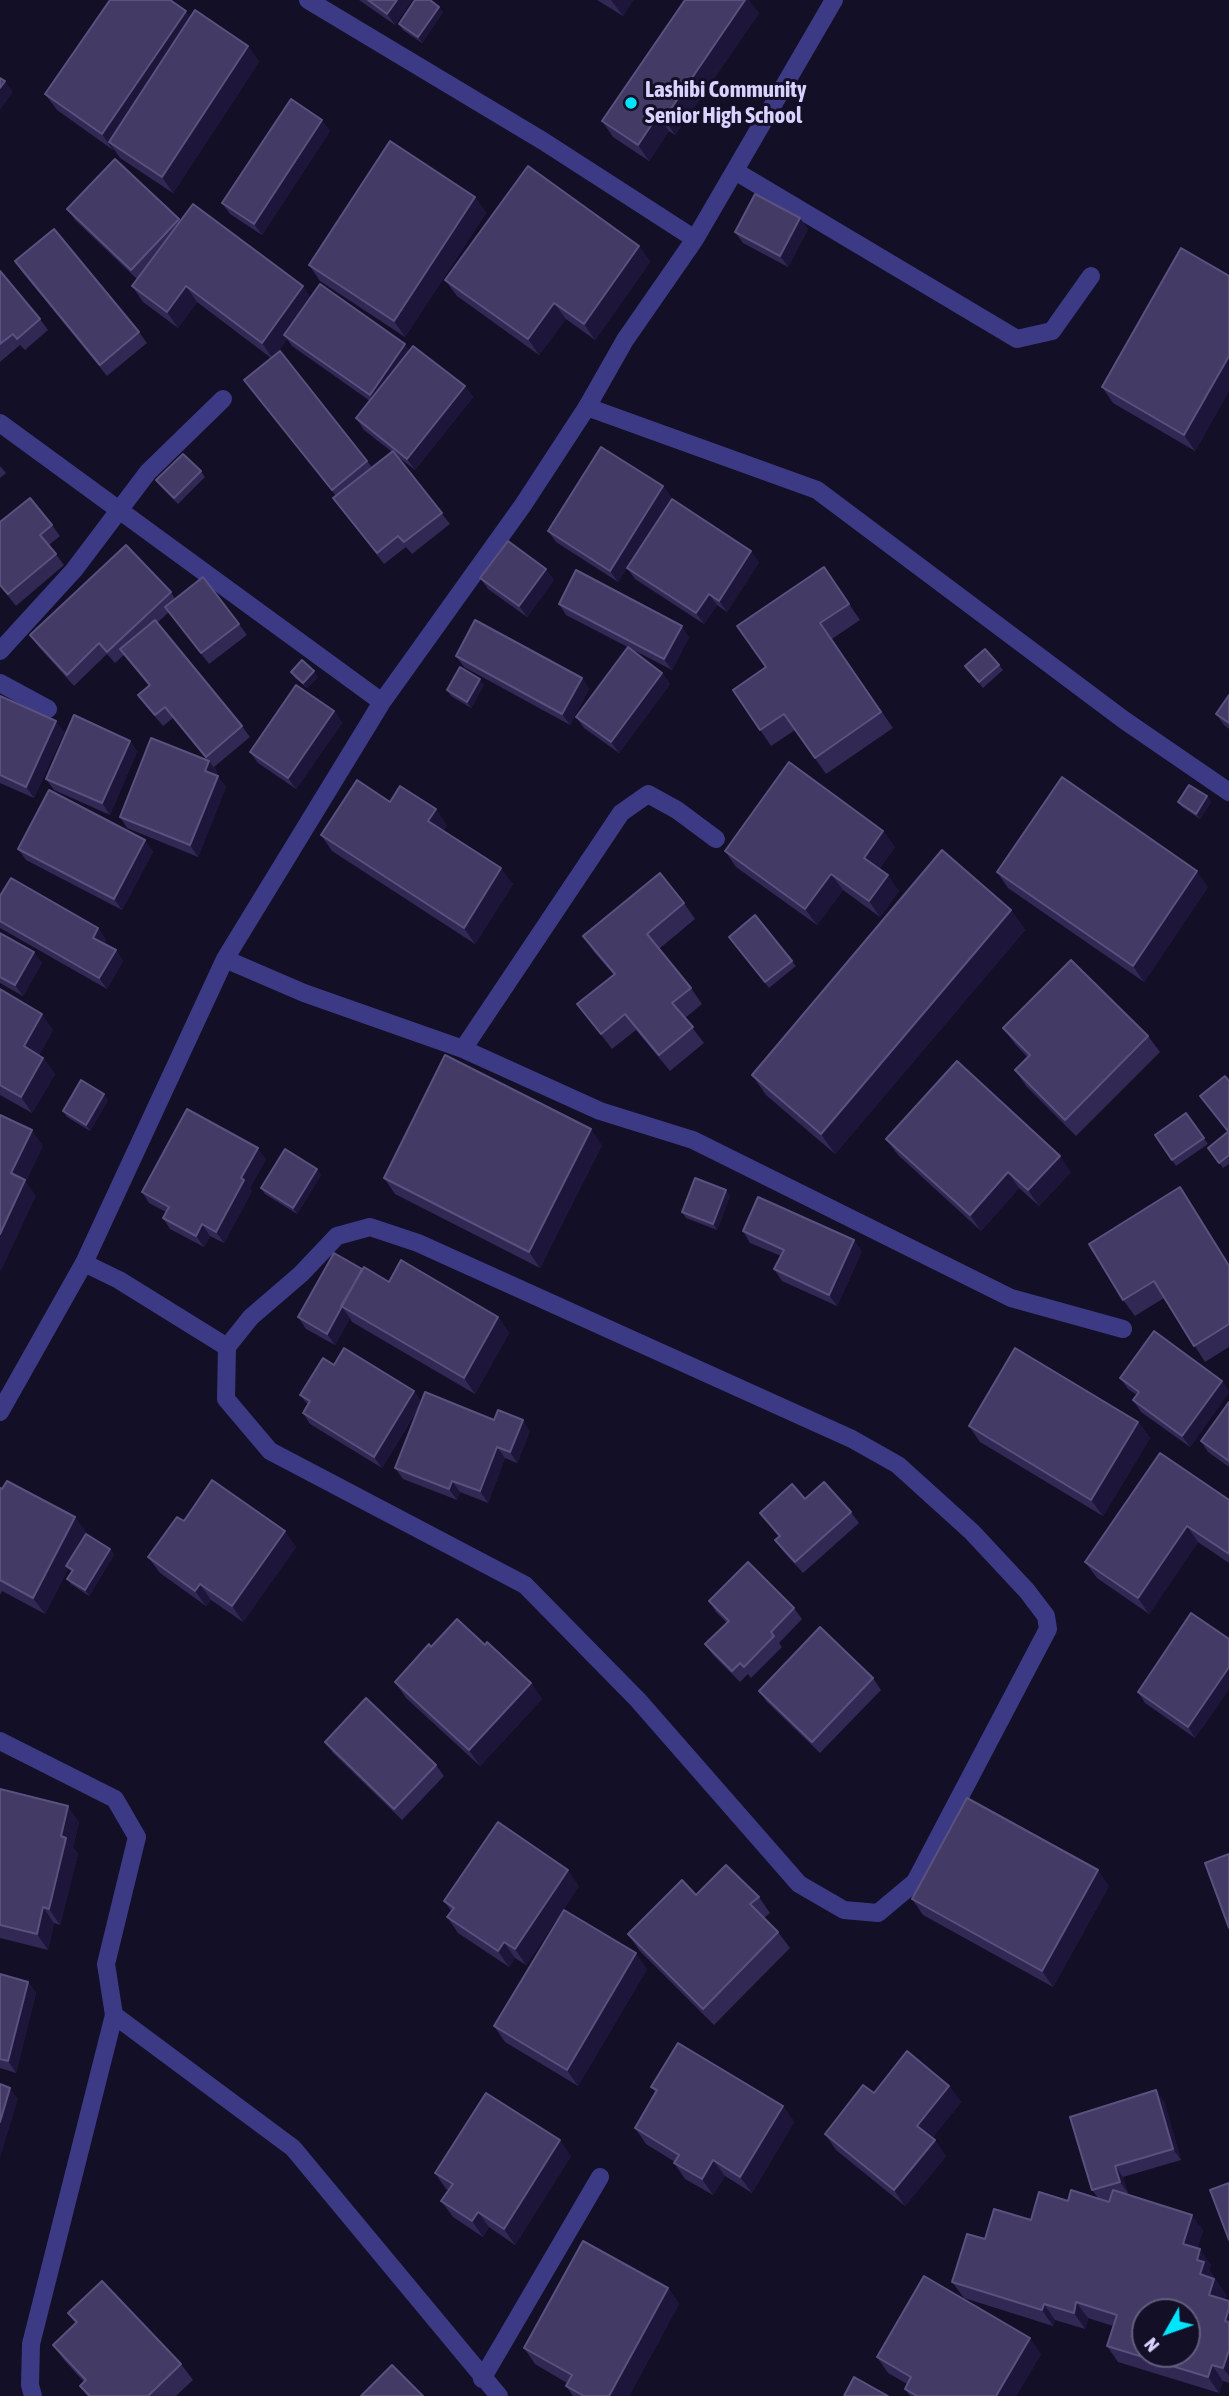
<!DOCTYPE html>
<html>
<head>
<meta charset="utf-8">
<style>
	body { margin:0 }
	#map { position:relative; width:1229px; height:2396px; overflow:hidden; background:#130f26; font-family:"Asap Condensed",sans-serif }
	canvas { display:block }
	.north { position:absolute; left:1131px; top:2298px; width:70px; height:70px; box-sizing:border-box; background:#130f26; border:2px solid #625e7d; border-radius:50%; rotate:230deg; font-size:19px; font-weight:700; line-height:28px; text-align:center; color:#d9d4ff }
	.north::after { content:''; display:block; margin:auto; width:24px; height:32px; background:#00e5ff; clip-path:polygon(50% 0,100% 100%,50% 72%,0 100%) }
</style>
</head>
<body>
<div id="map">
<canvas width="1229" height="2396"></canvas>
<div class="north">N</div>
</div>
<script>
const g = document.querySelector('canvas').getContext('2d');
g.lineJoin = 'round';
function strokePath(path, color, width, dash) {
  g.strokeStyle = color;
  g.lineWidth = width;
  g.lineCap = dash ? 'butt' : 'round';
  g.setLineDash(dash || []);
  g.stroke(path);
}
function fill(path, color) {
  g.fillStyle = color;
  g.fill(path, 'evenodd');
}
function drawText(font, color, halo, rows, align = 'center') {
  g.font = font + ' "Asap Condensed",sans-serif';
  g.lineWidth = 6;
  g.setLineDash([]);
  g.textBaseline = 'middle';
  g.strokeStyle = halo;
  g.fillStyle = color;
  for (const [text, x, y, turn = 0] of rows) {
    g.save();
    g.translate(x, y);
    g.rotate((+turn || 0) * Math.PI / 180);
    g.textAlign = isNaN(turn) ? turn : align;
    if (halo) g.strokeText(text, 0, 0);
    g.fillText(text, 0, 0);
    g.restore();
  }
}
strokePath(new Path2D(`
	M735,171L1017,339L1052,331L1091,276
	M587,407L817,490L1124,720L1229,792`), '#3d3a85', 18);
strokePath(new Path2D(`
	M308,0L543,141L695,239
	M0,423L382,702
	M0,651L74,570L148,472L223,399
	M0,683L48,709
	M225,959L304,993L463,1049L600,1111L693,1140L1011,1298L1123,1329
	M463,1049L621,813L648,794L677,810L716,839
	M370,1227L418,1243L852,1439L898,1465L972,1532L1027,1591L1046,1616L1048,1629L915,1882L878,1913L844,1910L799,1884L638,1700L525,1585L270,1451L226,1399L227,1347L251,1317L301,1274L337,1236Z
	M84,1263L119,1280L227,1347
	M0,1412L84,1263L225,959L382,702L523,505L587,407L625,340L695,239L834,0
	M0,1741L115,1799L137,1837L106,1964L114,2015L293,2148L499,2396
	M482,2379L600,2177
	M33,2396L30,2385L31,2344L114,2015`), '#3d3a85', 18);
fill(new Path2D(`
	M359,0H412L395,25Z
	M597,0H633L623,16Z
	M439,7L443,12L422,43L403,30L399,24Z
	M759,13L675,135L669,131L649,161L613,137L602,121Z
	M190,17L248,46L259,62L173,193L120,158L114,149L113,150L57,110L45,94Z
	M330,131L262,235L230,214L222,203Z
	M475,197L486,213L405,337L320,281L309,265Z
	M67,209L179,219L311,297L410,351L465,386L473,397L415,470L396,455L450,524L412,554L406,547L384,564L341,509L333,498L336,496L244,380L271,358L197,302L178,328L143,302L132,286L137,279L75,220ZM287,339L292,346L370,401L356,418L364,430L392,452L372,467L276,354Z
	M800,218L808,229L788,267L743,243L735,232Z
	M639,246L650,262L595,340L566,319L539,355L457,296L445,280Z
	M15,261L139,332L147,343L107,376L23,273Z
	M0,271L40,319L48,330L25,350L20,345L0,362Z
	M1229,276V391L1195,451L1113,403L1102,387Z
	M0,466L6,473L0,478Z
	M201,471L205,477L178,504L160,486L156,480Z
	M663,486L671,497L618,582L556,542L548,531Z
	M0,522L52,525L60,536L49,545L64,565L16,606L0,586Z
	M759,562L727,612L717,605L704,624L635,579L627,568Z
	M824,567L860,620L832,639L893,728L826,774L795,730L771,746L733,690L766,667Z
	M480,578L554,580L527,617L488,589Z
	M171,592L175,599L239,624L247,635L209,664L169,612L157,623L242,726L250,737L214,767L217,772L216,775L226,787L198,857L127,828L120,817L207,760L173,718L163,726L146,706L138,695L149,686L124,655L115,663L107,654L74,686L38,646L30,635Z
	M559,604L689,637L672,670L566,615Z
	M456,656L582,678L589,689L570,725L464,667Z
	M999,665L1003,670L983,688L965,666Z
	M291,672L318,677L307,688L295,678Z
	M662,673L670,684L619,753L584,728L576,717Z
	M484,685L471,708L451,696L447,690Z
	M1229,695V729L1224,725L1216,714Z
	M0,696L64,732L34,798L0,783Z
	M334,711L342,723L296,789L258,763L250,752Z
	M130,741L137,752L110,815L54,790L46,779Z
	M1207,796L1211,802L1200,819L1182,807L1178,802Z
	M390,802L447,825L443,831L513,884L475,944L332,851L321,835Z
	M883,831L895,847L879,869L899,891L880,917L843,890L817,925L736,867L725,851Z
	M145,840L153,852L122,910L26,860L18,849Z
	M997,872L1208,887L1144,982L1008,888Z
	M0,896L98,928L106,940L104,944L116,950L123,961L107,989L0,928Z
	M684,903L695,919L659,949L691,988L702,1004L685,1018L704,1043L670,1071L636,1030L612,1049L577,1004L614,975L594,952L583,936Z
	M1011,910L1025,930L835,1154L766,1095L752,1075Z
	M0,933L42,963L23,996L0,983Z
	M733,943L792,961L796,966L769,988Z
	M0,989L53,1030L39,1055L43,1058L55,1074L32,1113L0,1095Z
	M1003,1028L1148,1036L1160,1052L1076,1136L1026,1086L1015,1070L1027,1057L1015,1044Z
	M1229,1081V1164L1223,1168L1208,1148L1228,1131L1204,1102Z
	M108,1100L90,1131L67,1117L63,1111Z
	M1186,1113L1208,1144L1176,1166L1155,1135Z
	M886,1139L1071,1172L1039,1206L1019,1188L981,1231L898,1155Z
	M602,1145L540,1268L395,1194L384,1178Z
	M266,1159L250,1188L252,1191L224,1243L210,1236L204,1247L170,1229L163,1218L166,1212L149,1203L142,1192Z
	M321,1175L297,1214L265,1194L261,1188Z
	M730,1196L717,1230L686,1218L682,1212Z
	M1191,1203L1229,1264V1347L1205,1362L1164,1298L1135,1316L1123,1300Z
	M743,1231L862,1251L837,1306L782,1281L774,1269L781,1256L750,1243Z
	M362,1269L389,1282L498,1317L509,1333L475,1394L352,1322L350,1318L335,1345L306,1329L298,1317Z
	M334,1365L414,1391L421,1402L494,1420L530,1431L517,1463L505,1458L488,1503L460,1492L457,1500L403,1479L395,1468L420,1405L382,1468L310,1424L303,1413L308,1405L300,1395Z
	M1120,1378L1222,1381L1229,1392L1190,1447L1141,1412L1133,1400L1137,1395L1128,1389Z
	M1229,1402V1467L1208,1452L1201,1441Z
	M1138,1422L1150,1438L1103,1516L980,1442L969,1426Z
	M0,1488L87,1533L86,1535L110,1549L114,1555L89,1596L71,1584L67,1579L72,1572L68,1569L45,1614L2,1591L0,1595Z
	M805,1499L851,1512L859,1523L803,1573L783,1551L775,1540L779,1537L760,1513Z
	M1229,1500V1563L1198,1542L1149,1614L1097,1578L1085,1562Z
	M184,1521L296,1547L243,1622L211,1600L206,1606L160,1573L148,1557Z
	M709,1601L794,1608L802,1619L779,1643L782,1647L751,1678L748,1674L740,1682L713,1655L705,1644L727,1623L716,1612Z
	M1229,1639V1689L1195,1738L1145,1703L1138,1692Z
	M485,1645L531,1683L542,1699L480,1766L406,1698L395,1682L431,1647Z
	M873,1678L881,1690L820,1753L767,1702L759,1691Z
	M325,1742L436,1765L444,1776L402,1820L333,1753Z
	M0,1789L79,1822L73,1847L78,1854L60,1925L54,1923L48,1950L0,1938Z
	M579,1886L526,1965L515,1958L509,1967L458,1933L447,1917L451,1911L444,1901Z
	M1109,1886L1053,1987L923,1915L912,1899Z
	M696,1895L759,1897L770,1913L764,1918L778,1932L790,1948L714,2025L639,1950L628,1934Z
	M647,1969L578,2086L505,2042L494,2026Z
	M0,1974L28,1982L36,1993L16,2073L0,2068Z
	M949,2086L961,2102L932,2138L946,2156L905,2206L836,2150L825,2134L874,2093Z
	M651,2087L783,2106L794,2122L752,2193L725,2176L713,2195L685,2179L674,2163L675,2162L646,2144L635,2128L656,2093Z
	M1164,2101L1181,2160L1123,2177L1128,2193L1125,2194L1203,2230L1197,2249L1211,2265L1209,2270L1226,2295L1224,2300L1229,2301V2383L1223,2381L1219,2393L1118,2362L1107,2346L1113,2326L1088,2318L1085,2329L1055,2320L1053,2326L964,2298L952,2282L985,2239L1031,2220L1098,2198L1092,2190Z
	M571,2156L515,2245L489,2227L483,2237L453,2217L441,2201L449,2190L446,2189L435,2173Z
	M668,2288L679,2304L629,2396H573L566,2386L567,2383L535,2364L524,2348Z
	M68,2313L181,2364L193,2380L176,2396H87L80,2386L84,2382L64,2360L53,2345L75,2323Z
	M1041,2354L1016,2396H910L905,2389L907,2384L888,2373L877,2357Z`), '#312854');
fill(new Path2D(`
	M397,0H412L395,25L387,14Z
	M611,0H633L623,16Z
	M745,0H749L759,13L675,135L664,119Z
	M439,7L443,12L422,43L418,37Z
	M186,11L198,27L109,142L114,149L113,150L102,134Z
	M248,46L259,62L173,193L162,177Z
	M5,81L13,92L0,110V88Z
	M658,115L669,131L649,161L638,145Z
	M322,120L330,131L262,235L254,224Z
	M475,197L486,213L405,337L394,321Z
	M800,218L808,229L788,267L780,256Z
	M639,246L650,262L595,340L584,324Z
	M186,286L197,302L178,328L167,312Z
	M303,286L314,302L284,335L287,339L273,359L262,343Z
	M554,303L566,319L539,355L528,339Z
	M405,344L413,356L378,406L370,395Z
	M1229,356V391L1195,451L1184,435Z
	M465,386L473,397L415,470L407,459Z
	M663,486L671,497L618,582L610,571Z
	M751,551L759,562L727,612L719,601Z
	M546,569L554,580L527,617L519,606Z
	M709,594L717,605L704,624L696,613Z
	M682,626L689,637L672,670L664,659Z
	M314,671L318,677L307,688L303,683Z
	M662,673L670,684L619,753L611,742Z
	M582,678L589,689L570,725L562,714Z
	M480,679L484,685L471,708L467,702Z
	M334,711L342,723L296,789L288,778Z
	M56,721L64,732L34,798L26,787Z
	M130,741L137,752L110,815L102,803Z
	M209,761L217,772L213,782L205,771Z
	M218,776L226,787L198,857L190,845Z
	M1207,796L1211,802L1200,819L1196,814Z
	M436,809L447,825L439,837L428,821Z
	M883,831L895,847L875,874L864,858Z
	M145,840L153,852L122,910L114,899Z
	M501,868L513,884L475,944L464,928Z
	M1197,871L1208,887L1144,982L1133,966Z
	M831,874L843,890L817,925L805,909Z
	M888,875L899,891L880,917L869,901Z
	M1011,910L1025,930L835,1154L821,1134Z
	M98,928L106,940L101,949L93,938Z
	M116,950L123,961L107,989L99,978Z
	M34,952L42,963L23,996L15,985Z
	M42,1014L53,1030L35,1062L24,1046Z
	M43,1058L55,1074L32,1113L21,1097Z
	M104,1094L108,1100L90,1131L86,1125Z
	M591,1129L602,1145L540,1268L529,1252Z
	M32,1130L43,1146L26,1182L36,1196L1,1271L0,1269V1234L11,1173Z
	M258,1148L266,1159L250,1188L252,1191L224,1243L216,1232L241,1178Z
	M1060,1156L1071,1172L1039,1206L1028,1190Z
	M317,1169L321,1175L297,1214L293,1208Z
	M1008,1172L1019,1188L981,1231L970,1215Z
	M1180,1187L1229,1264V1266Z
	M726,1190L730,1196L717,1230L713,1224Z
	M202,1224L210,1236L204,1247L196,1236Z
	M854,1240L862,1251L837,1306L829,1295Z
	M342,1307L350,1318L335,1345L327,1334Z
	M498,1317L509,1333L475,1394L464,1378Z
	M1222,1381L1229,1392L1190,1447L1182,1436Z
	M414,1391L421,1402L382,1468L374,1457Z
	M523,1420L530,1431L517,1463L510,1452Z
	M1138,1422L1150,1438L1103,1516L1091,1500Z
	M497,1447L505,1458L488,1503L480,1491Z
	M452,1481L460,1492L457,1500L449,1489Z
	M75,1517L87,1533L69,1567L66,1566L68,1569L45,1614L33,1598Z
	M1187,1526L1198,1542L1149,1614L1138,1598Z
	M285,1531L296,1547L243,1622L232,1606Z
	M110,1549L114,1555L89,1596L85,1590Z
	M200,1584L211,1600L206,1606L195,1591Z
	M1229,1667V1689L1195,1738L1188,1727Z
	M531,1683L542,1699L480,1766L469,1750Z
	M68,1806L79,1822L73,1847L78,1854L60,1925L49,1909L61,1836Z
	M568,1870L579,1886L526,1965L515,1949Z
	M1098,1870L1109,1886L1053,1987L1042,1971Z
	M43,1907L54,1923L48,1950L37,1934Z
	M504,1942L515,1958L509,1967L498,1951Z
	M636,1953L647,1969L578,2086L567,2070Z
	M28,1982L36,1993L16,2073L8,2061Z
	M949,2086L961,2102L929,2142L917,2126Z
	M10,2088L18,2099L0,2158V2122Z
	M1156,2090L1164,2101L1181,2160L1173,2149Z
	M783,2106L794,2122L752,2193L740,2177Z
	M560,2140L571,2156L515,2245L504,2229Z
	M935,2140L946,2156L905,2206L894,2190Z
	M713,2160L725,2176L713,2195L702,2179Z
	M1115,2166L1123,2177L1128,2193L1120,2182Z
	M478,2212L489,2227L483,2237L472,2221Z
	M1192,2215L1203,2230L1194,2260L1183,2244Z
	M1200,2249L1211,2265L1209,2270L1226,2295L1220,2311L1209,2295L1200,2274L1197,2260Z
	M668,2288L679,2304L629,2396H609Z
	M1076,2302L1088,2318L1085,2329L1074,2313Z
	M1044,2304L1055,2320L1053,2326L1042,2310Z
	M1229,2308V2326L1225,2321Z
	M1030,2338L1041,2354L1016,2396H996Z
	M1229,2350V2376L1223,2368Z
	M1212,2365L1223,2381L1219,2393L1208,2377Z`), '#1d163a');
const building = new Path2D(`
	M110,0H170L186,11L102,134L45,94Z
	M368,0H397L387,14Z
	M415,0H430L439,7L418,37L399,24Z
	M685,0H745L664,119L658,115L638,145L602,121Z
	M195,10L248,46L162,177L109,142Z
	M0,78L5,81L0,88Z
	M291,99L322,120L254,224L222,203Z
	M390,141L475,197L394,321L309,265Z
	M115,159L179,219L131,270L67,209Z
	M528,166L639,246L584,324L554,303L528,339L445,280Z
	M755,194L800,218L780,256L735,232Z
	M193,204L303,286L262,343L186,286L167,312L132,286Z
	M54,229L139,332L100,365L15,261Z
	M1181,248L1229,276V356L1184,435L1102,387Z
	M0,271L40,319L17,339L13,334L0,344Z
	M320,284L405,344L370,395L284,335Z
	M413,346L465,386L407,459L356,418Z
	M280,351L367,461L332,490L244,380Z
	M601,447L663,486L610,571L548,531Z
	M393,451L442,513L404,542L398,536L377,553L333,498Z
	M183,454L201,471L174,498L156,480Z
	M30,498L52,525L40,535L56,554L8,594L0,585V522Z
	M672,499L751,551L719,601L709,594L696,613L627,568Z
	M508,541L546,569L519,606L480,578Z
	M126,545L171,592L107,652L99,643L67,675L30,635Z
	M824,567L849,604L820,623L881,712L815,758L784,714L760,730L733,690L766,667L737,626Z
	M576,570L682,626L664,659L559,604Z
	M203,577L239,624L201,653L165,607Z
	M155,620L242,726L206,757L165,707L155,715L138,695L150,685L120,649Z
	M475,620L582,678L562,714L456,656Z
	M628,647L662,673L611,742L576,717Z
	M985,649L999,665L979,682L965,666Z
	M302,660L314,671L303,683L291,672Z
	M460,667L480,679L467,702L447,690Z
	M296,685L334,711L288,778L250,752Z
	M1229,695V723L1216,714Z
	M0,696L56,721L26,787L0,775Z
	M74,715L130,741L102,803L46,779Z
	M151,738L209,761L205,771L218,776L190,845L120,817Z
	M789,762L883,831L864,858L888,875L869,901L831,874L805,909L725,851Z
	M1062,777L1197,871L1133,966L997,872Z
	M357,780L390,802L400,786L436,809L428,821L501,868L464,928L321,835Z
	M1189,785L1207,796L1196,814L1178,802Z
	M49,790L145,840L114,899L18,849Z
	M942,850L1011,910L821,1134L752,1075Z
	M660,873L684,903L647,934L691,988L672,1003L693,1027L659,1055L625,1014L601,1034L577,1004L615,974L583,936Z
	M11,878L98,928L93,938L116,950L99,978L0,921V896Z
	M755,915L792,961L765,982L729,937Z
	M0,933L34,952L15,985L0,977Z
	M1071,960L1148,1036L1065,1120L1015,1070L1030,1055L1003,1028Z
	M0,989L42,1014L24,1046L43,1058L21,1097L0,1085Z
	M445,1055L591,1129L529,1252L384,1178Z
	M957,1061L1060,1156L1028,1190L1008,1172L970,1215L886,1139Z
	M1225,1076L1229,1081V1128L1227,1130L1200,1096Z
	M81,1080L104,1094L86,1125L63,1111Z
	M187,1109L258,1148L241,1178L244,1180L216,1232L202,1224L196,1236L163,1218L169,1207L142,1192Z
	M1186,1113L1204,1138L1172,1160L1155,1135Z
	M0,1115L32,1130L11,1173L25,1180L0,1234Z
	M1229,1131V1155L1219,1163L1208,1148Z
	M285,1149L317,1169L293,1208L261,1188Z
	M695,1178L726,1190L713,1224L682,1212Z
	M1180,1187L1229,1266V1324L1194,1346L1154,1281L1123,1300L1089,1244Z
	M758,1197L854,1240L829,1295L774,1269L784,1250L743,1231Z
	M334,1253L362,1269L327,1334L298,1317Z
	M401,1260L498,1317L464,1378L341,1306L364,1267L389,1282Z
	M1154,1331L1222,1381L1182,1436L1133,1400L1139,1392L1120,1378Z
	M344,1348L414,1391L374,1457L303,1413L310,1401L300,1395L323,1358L334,1365Z
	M1015,1348L1138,1422L1091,1500L969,1426Z
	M425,1392L494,1420L498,1410L523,1420L510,1452L497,1447L480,1491L452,1481L449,1489L395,1468Z
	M1229,1402V1461L1201,1441Z
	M1160,1453L1229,1500V1554L1187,1526L1138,1598L1085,1562Z
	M212,1480L285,1531L232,1606L200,1584L195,1591L148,1557L177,1517L184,1521Z
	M7,1481L75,1517L33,1598L0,1580V1488L2,1489Z
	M824,1482L851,1512L795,1562L775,1540L780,1536L760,1513L792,1484L805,1499Z
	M86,1534L110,1549L85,1590L67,1579L73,1570L66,1566Z
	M748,1562L794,1608L771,1632L774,1636L744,1667L740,1663L732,1671L705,1644L729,1621L709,1601Z
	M1191,1613L1229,1639V1667L1188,1727L1138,1692Z
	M457,1619L485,1645L487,1642L531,1683L469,1750L395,1682L429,1644L431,1647Z
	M820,1627L873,1678L812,1742L759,1691Z
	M366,1698L436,1765L394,1809L325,1742Z
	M0,1789L68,1806L61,1836L66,1838L49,1909L43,1907L37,1934L0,1925Z
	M967,1798L1098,1870L1042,1971L912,1899Z
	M498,1822L568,1870L515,1949L504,1942L498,1951L447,1917L454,1908L444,1901Z
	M1229,1854V1928L1205,1863Z
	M726,1865L759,1897L750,1904L778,1932L703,2009L628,1934L682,1880L696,1895Z
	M564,1910L636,1953L567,2070L494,2026Z
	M0,1974L28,1982L8,2061L0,2059Z
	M678,2043L783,2106L740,2177L713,2160L702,2179L674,2163L679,2155L635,2128L657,2090L651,2087Z
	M907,2051L949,2086L917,2126L935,2140L894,2190L825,2134L863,2085L874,2093Z
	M0,2084L10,2088L0,2122Z
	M1156,2090L1173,2149L1115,2166L1120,2182L1092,2190L1070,2117Z
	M486,2093L560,2140L504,2229L478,2212L472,2221L441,2201L453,2184L435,2173Z
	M1229,2183V2240L1210,2190Z
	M1071,2190L1109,2202L1113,2190L1192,2215L1183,2244L1200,2249L1197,2260L1204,2262L1200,2274L1214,2279L1209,2295L1229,2301V2308L1225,2321L1229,2322V2350L1223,2368L1212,2365L1208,2377L1107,2346L1117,2315L1076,2302L1074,2313L1044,2304L1042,2310L952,2282L967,2234L985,2239L994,2209L1031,2220L1039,2192L1068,2201ZM1145,2312H1187V2354H1145Z
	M583,2241L668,2288L609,2396H584L566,2386L572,2375L524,2348Z
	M924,2276L1030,2338L996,2396H917L905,2389L911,2377L877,2357Z
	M102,2281L181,2364L148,2396H90L80,2386L86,2380L53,2345L77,2322L68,2313Z
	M392,2365L423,2396H361Z
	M854,2377L888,2396H844Z`);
fill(building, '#433a66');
strokePath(building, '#5a527e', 2);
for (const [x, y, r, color] of [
	[631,103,7,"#00e5ff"]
]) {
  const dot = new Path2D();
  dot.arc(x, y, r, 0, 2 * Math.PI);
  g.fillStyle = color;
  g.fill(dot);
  strokePath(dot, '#130f26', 2.5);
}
drawText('bold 23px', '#d9d4ff', '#130f26', [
	["Lashibi Community",645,90],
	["Senior High School",645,116]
], 'left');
</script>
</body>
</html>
